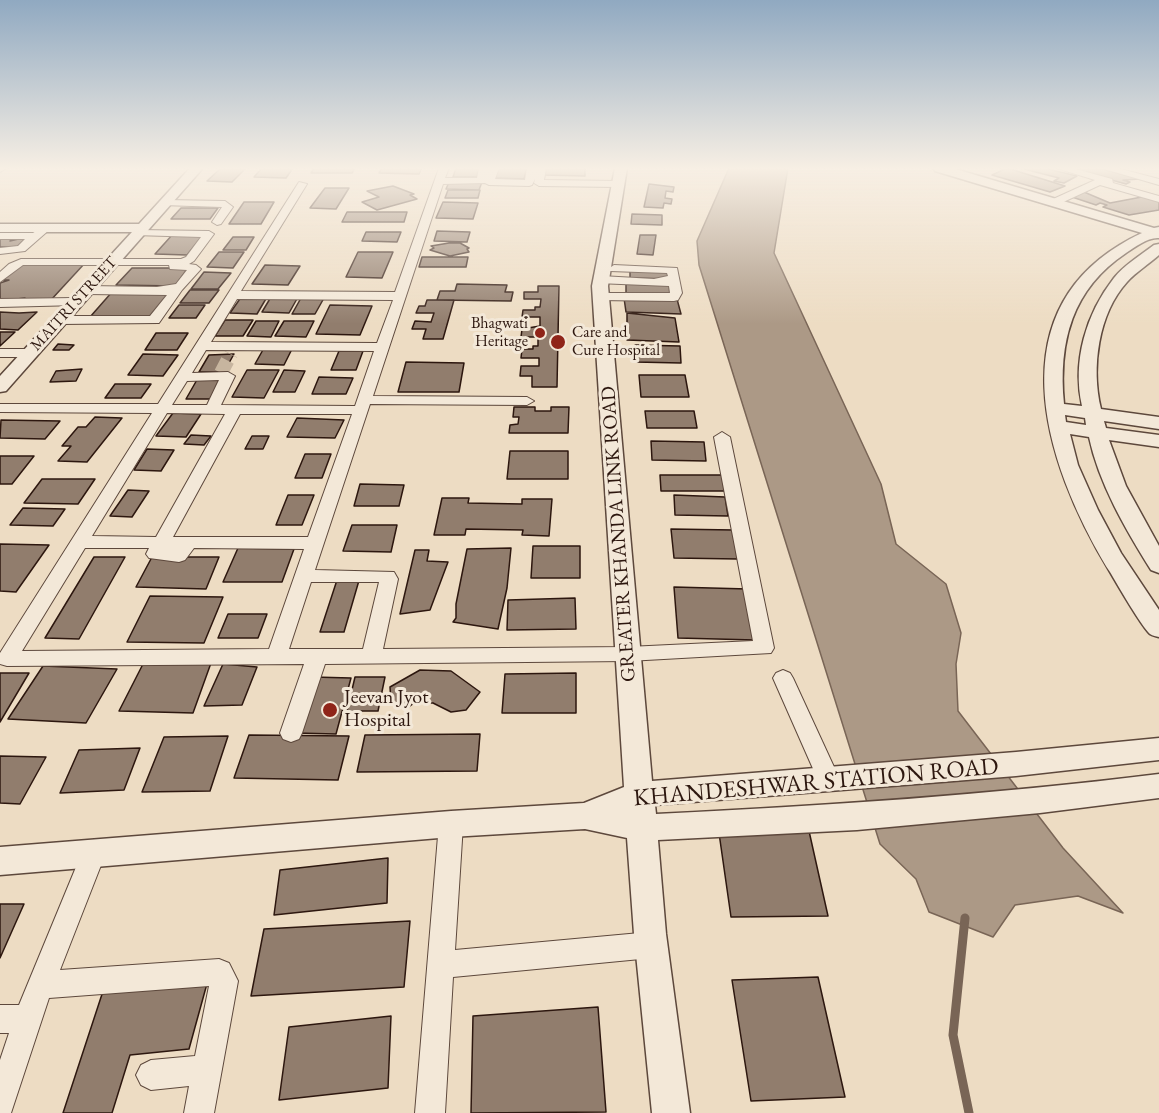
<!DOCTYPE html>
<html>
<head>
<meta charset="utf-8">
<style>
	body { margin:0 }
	canvas { display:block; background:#eddcc3 }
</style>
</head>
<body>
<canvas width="1159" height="1113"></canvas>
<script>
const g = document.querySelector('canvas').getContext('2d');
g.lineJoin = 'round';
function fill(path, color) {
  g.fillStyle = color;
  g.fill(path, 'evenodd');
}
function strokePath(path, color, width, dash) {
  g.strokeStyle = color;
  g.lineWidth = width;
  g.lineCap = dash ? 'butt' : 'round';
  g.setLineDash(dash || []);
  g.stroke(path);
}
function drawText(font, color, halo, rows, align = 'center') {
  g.font = font + ' "EB Garamond",serif';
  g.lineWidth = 6;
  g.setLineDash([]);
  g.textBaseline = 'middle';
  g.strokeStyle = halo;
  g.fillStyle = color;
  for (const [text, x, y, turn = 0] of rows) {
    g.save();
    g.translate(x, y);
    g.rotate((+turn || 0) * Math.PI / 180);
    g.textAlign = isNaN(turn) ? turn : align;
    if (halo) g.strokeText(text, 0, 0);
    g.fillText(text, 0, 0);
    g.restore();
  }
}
const water = new Path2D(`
	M729,168H788L774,253L881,484L896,544L946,584L961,633L956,664L958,711L1063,848L1123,913L1078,896L1015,905L993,937L929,912L916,879L880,844L699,265L697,241Z`);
fill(water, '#ac9986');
strokePath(water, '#796556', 1.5);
strokePath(new Path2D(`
	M965,918L953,1035L969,1113`), '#796556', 9);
const building = new Path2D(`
	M221,168H246L232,182L207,181Z
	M262,168H293L286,178L254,177Z
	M314,168H355L352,173H311Z
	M382,168H422L419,174L379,173Z
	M456,168H480L477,177H453Z
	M498,168H527L524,179L494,178Z
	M544,168H585V176L543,175Z
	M1007,168L1065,186L1050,192L992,175Z
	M1020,168H1044L1077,176L1064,183L1054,181L1059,178Z
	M1068,168H1098L1141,179L1123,180L1130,182L1126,184Z
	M449,182H482L479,190L446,189Z
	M649,184L674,187L673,192L666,191L665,198L672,199L671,204L664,203L663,208L644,207Z
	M393,186L414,194L410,195L417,199L377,210L362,202L379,197L367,191Z
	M325,188H349L336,209L310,208Z
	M448,190H480L478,198H445Z
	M1084,192L1110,203L1147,196L1159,200V210L1129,215L1103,207L1107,205L1100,203L1096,205L1072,197Z
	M244,202H274L261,224H229Z
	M443,202L478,203L473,219L436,218Z
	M181,208H218L210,219H171Z
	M347,212H407L404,222H342Z
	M632,214L662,215V225L631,224Z
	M437,231L470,232L467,242L434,241Z
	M366,232H401L397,242L362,241Z
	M173,234H204L187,255L155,254Z
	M640,235H656L653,255L637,254Z
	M0,237H14L10,241L27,237L17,247H0Z
	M233,237H254L246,250H223Z
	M449,243H460L469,248L467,249L469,252L450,256L430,250L434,248L431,246Z
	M219,252H244L233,268L207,267Z
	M358,252H393L382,278L346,277Z
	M422,257H468L466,267H419Z
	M21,263H85L50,301H23L25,298L0,301V283L9,280H3Z
	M265,265L300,266L288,285L252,284Z
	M132,268H188L175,286L116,285Z
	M630,270H669L670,279L630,278Z
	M204,272L231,273L218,289H191Z
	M626,283L671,284V296H626Z
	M457,284L507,285L505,292H513L511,301L437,300L440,291H455Z
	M538,286H559L557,387H532V376H520L521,366H539V358H521L522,349H533V346H538V337H521L522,329L540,326V317H522L523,310H535V307H540L541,299H524V292H538Z
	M190,290H219L209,303H180Z
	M112,292L170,293L150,318L90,317Z
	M242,296L267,297L257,314L230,313Z
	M271,297H298L289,313L262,312Z
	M301,298H324L315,314H292Z
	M624,298L677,299L681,314L626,312Z
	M427,300H454L443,339H423L426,329H412L415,321L431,322L434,313H416L419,306H425Z
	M179,305H205L196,318H169Z
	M330,305L372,306L360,335L316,334Z
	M0,312L19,313L37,312L18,330L0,329Z
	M627,313L675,318L679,342L627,340Z
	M225,320H253L243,336H215Z
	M256,321H279L271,337L247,336Z
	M284,321H314L306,337L275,336Z
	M1,332H15L0,346V332Z
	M156,333H188L177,350H145Z
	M58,344L74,345L69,350H53Z
	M635,345L680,346L681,363L635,362Z
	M264,348L292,349L284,365L255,364Z
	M339,351H363L356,370H331Z
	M143,354L178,355L163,376L128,375Z
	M234,354L224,372H199L209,355Z
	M406,362L464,363L459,392H398Z
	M82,369L76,381L50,382L56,371Z
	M247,370H279L264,398L232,397Z
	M284,370L305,371L295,392H273Z
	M639,375H685L689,397H641Z
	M319,377L353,378L346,394H312Z
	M198,378H226L215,399H186Z
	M115,384H151L141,398H105Z
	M514,407H535V411H551V407H569L568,433H509L510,425L518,424L519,417H513Z
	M645,411H694L697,428H647Z
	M173,413L201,414L186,437L156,436Z
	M95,417L122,418L87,462L58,461L71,446H62L78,427H86Z
	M297,418L344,420L335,438L287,437Z
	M1,420L60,421L45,439L0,438Z
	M191,435L211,436L204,445L184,444Z
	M252,436H269L263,449H245Z
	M651,441L704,442L706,461L652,460Z
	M147,449L174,450L161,471L134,470Z
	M510,451H568V479H507Z
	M305,454H331L322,478H295Z
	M0,456H34L12,484H0Z
	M660,475H725L728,491H661Z
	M42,479H95L78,504L24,503Z
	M360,484L404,485L399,506H354Z
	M128,490L149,491L132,517L110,516Z
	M288,495H314L302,525H276Z
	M674,495L725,497L728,516L675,515Z
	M442,498H469L468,503L522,504V499H552L549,536L522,535L523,530L466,529L465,535H434Z
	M23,508L65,509L53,526L10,525Z
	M352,525H397L391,552L343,551Z
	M671,529L734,530L738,559L674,558Z
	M0,544L49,545L16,592L0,591Z
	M533,546H580V578H531Z
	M238,548L294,549L282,582H223Z
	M511,548L507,588L498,629L453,622L456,618V604L467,549Z
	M415,550H429L427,561L448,562L430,610L400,614Z
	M94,557H125L79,639L45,638Z
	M152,557H219L206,589L136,587Z
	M338,577H360L344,632H320Z
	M674,587L748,589L755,640L678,638Z
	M150,596L223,597L204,643L127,642Z
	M575,598L576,629L507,630L508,600Z
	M228,614H267L258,638H218Z
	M211,663L193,713L119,711L143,664Z
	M223,664L257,667L242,705L204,706Z
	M43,666L117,669L86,723L8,719Z
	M420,670L451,671L480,692L466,710L451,712L433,703H414L406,709L391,702L390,687Z
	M0,673H29L0,722Z
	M576,673V713H502L505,674Z
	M313,677L351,678L336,734L295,733Z
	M355,677H385L378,711H347Z
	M480,734L477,771L357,772L365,735Z
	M249,735L349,736L338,780L234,778Z
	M228,736L210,791L142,792L164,737Z
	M140,748L124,790L60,793L79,750Z
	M0,756L46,757L20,804L0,803Z
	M809,831L828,916L731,917L719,833Z
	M388,858L387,903L274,915L280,870Z
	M0,904H24L0,958Z
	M410,921L404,987L251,996L264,929Z
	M818,977L845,1097L751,1101L732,980Z
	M208,980L189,1049L130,1055L112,1113H63L106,982Z
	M598,1007L606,1112L471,1113L473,1016Z
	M391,1016L388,1088L279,1100L289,1027Z`);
fill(building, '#917d6d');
strokePath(building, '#2d170f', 1.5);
strokePath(new Path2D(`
	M221,373L231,354`), '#c7b59f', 14, [14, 7]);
const minor = new Path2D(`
	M0,168H7L0,172Z
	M439,168H449L445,178H477L479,168H489L488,171L489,168H499L495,179L525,180L527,168H546L544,180L618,181L623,184L618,187L539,186L534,183L535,179L532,185L529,186L489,185L485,183L443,184L373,396L527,397L534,401L527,405L370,404L315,570L394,572L398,579L383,649L628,647L753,641L714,437L722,432L730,437L774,648L771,653L628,661L325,664L302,733L299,739L291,742L283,739L280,733L304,664L7,666L0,664V653L152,413L0,412V404H158L299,182L307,184L241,291L395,292ZM237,299L393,300L377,343L211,342ZM206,350L374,351L355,406L221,405L235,376L228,372L192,373ZM219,380L207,405H172L187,381ZM167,413L225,414L156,537L92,536ZM240,414H352L308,537H173ZM85,548H149L146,554L149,558L179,562L185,560L194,548L304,549L269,649L22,651ZM311,582H379L363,649H289Z
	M1056,168H1072L1112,179L1113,183L1159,196V202L1100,185L1059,204H1051V200L1095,180Z
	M1101,168H1117L1159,179V185Z
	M166,200L225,201L233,207L221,224L217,225L212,222L222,207L162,205L161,203Z
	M45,225L50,228L49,230L25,251L0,254V248L18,246L25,239H0V233H33Z
	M138,230L209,231L214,234L194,261L189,264L196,265L201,269L182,290L159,323L60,324L54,320L60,316H150L167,295L87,294L81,290L87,286L157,287L176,284L187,270L170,269L169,265H23L0,282V272L9,264L21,259H181L186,257L201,237L134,235L133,233Z
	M614,265L677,268L682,293L678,300L674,301L597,300L595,297L597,294L601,293H670L669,286L597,283L595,280L601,276L654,279L668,276L667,273L610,271L608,269Z
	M75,298L81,302L79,305L0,307V299Z
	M0,349H30L37,353L30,357H0Z
	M783,670L790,673L793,678L840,780L837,787L829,790L821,787L818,780L773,678L776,673Z
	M451,814L459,817L463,824L455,950L651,932L660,936L664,945L660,954L651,958L453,977L445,1113H415L439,824L443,817Z
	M93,844L102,847L105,855L60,970L219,959L229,963L238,981L214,1113H184L189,1086L151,1090L141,1085L136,1075L141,1065L151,1060L195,1056L209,986L49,998L11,1113H0V1060L9,1033H0V1005H19L81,855L84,847Z`);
const tertiary = new Path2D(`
	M190,168H203L6,391L0,392V376L132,232H0V224H139Z
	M615,168H627L608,286L652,781L1016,752L1159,738V760L1016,776L655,805L656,814C824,806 991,795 1159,774V798L1040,813L857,830L658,840L666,934L690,1113H652L634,934L627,838L585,829L451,837L0,875V847L451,811L584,803L624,787L592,286Z
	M933,168H952L1154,228L1159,227V238C1148,237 1135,247 1126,253C1072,289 1058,342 1064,404L1082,406C1072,361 1086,314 1114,278C1124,265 1141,255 1154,245L1159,244V255C1149,264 1136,272 1127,282C1098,314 1091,368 1101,409L1159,417V429L1104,421L1106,428L1159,435V447L1109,440L1126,486L1159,546V573L1151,570C1126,530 1099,484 1089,437L1070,434L1078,465L1098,510L1121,553L1159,610V637C1156,636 1153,636 1150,634C1142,627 1117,584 1110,572C1043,462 992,303 1142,233L935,171ZM1065,415L1085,418L1086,425L1066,422Z`);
strokePath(minor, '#5d483c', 2);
strokePath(tertiary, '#5d483c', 3);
fill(minor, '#f3e8d8');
fill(tertiary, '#f3e8d8');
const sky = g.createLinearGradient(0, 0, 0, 324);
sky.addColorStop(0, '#90a9c1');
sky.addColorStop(0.52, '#f7efe4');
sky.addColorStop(1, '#f7efe400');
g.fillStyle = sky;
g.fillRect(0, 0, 1159, 324);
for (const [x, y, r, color] of [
	[540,333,6,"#8f2418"],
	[558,342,8,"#8f2418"],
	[330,710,8,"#8f2418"]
]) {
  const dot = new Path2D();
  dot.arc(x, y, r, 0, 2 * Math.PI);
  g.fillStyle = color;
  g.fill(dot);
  strokePath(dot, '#f3e8d8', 2);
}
drawText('16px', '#2d170f', '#f3e8d8', [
	["MAITRI STREET",74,304,-48]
]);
drawText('16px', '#2d170f', '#f3e8d8', [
	["Bhagwati",528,324],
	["Heritage",528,342],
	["Care and",572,333,"left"],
	["Cure Hospital",572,351,"left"]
], 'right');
drawText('20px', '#2d170f', '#f3e8d8', [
	["GREATER KHANDA LINK ROAD",619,534,-94]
]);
drawText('20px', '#2d170f', '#f3e8d8', [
	["Jeevan Jyot",344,698],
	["Hospital",344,721]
], 'left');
drawText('24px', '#2d170f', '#f3e8d8', [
	["KHANDESHWAR STATION ROAD",816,783,-5]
]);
</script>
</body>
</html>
